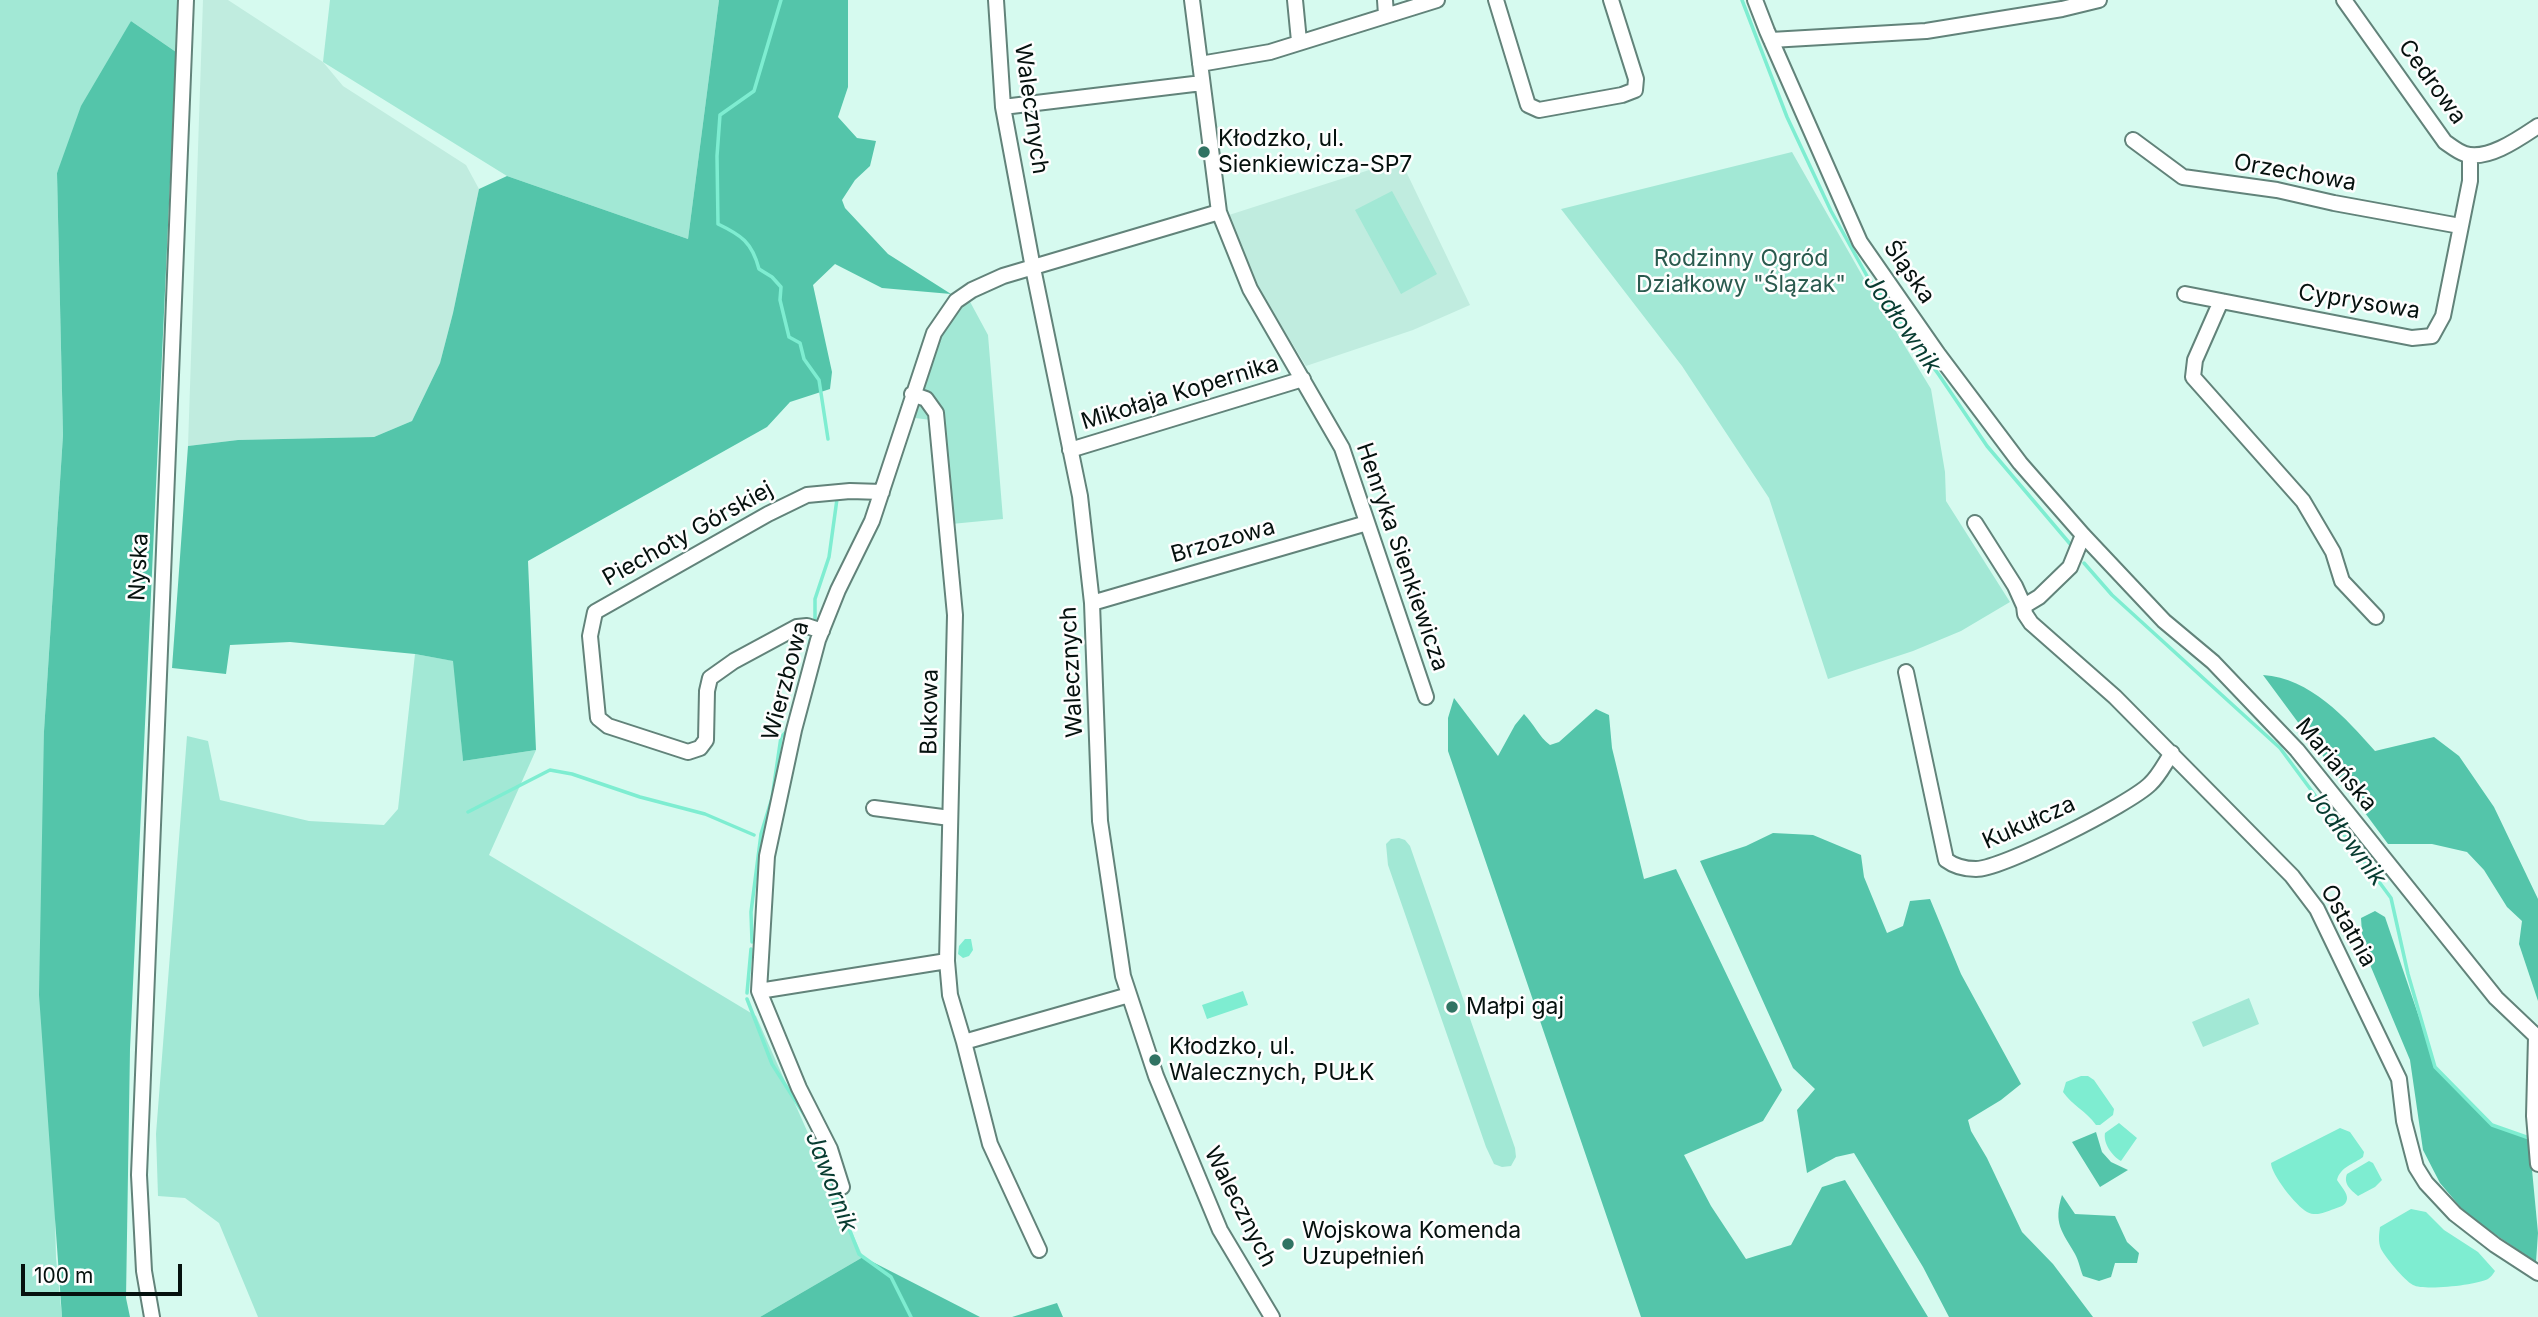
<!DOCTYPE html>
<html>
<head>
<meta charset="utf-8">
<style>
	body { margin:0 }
	#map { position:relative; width:2538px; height:1317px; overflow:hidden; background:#d6faef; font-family:Inter,sans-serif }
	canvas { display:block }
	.scale { position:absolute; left:21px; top:1264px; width:161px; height:32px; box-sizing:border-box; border:4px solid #05110e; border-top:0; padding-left:9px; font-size:21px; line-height:24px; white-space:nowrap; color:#05110e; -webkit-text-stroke:5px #fefefe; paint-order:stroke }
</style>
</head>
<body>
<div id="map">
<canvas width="2538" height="1317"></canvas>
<div class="scale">100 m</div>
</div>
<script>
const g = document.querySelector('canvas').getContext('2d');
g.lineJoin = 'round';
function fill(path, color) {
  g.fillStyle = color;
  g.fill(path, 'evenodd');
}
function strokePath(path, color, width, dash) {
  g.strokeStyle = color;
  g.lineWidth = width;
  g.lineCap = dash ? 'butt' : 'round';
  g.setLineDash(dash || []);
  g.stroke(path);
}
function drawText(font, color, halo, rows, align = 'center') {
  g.font = font + ' Inter,sans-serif';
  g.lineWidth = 5;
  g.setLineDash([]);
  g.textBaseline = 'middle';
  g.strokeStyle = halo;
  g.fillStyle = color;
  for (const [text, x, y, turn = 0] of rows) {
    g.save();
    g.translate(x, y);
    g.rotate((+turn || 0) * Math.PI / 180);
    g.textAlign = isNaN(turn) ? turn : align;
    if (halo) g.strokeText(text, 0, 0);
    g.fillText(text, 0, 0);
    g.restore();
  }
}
fill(new Path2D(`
	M203,0H228L323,62L343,86L466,165L479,189L453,313L440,363L412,421L374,437L238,440L188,446Z
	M1394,162L1402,163L1470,305L1413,330L1306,366L1257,286L1229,215Z`), '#c0ecdf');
fill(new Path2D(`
	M0,0H178L176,52L131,21L57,173L63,435L44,731L56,1258L62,1317H0Z
	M330,0H719L688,239L507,176L323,62Z
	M1792,152L1863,277L1931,389L1945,472L1946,501L2010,602L1961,631L1913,651L1828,679L1769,498L1682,366L1561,209Z
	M1392,191L1437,274L1401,294L1355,210Z
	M968,298L988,335L1003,519L941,525L931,420L915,418L940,333Z
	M415,654L454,661L463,761L536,750L489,855L756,1016L863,1257L760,1317H258L219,1223L185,1198L158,1196L156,1134L187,736L208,741L220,800L309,821L384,825L398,809Z
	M1399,838L1405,840L1410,846L1515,1148L1516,1157L1511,1166L1502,1167L1494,1164L1486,1147L1388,865L1386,844L1391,839Z
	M2249,998L2259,1024L2203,1047L2192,1022Z`), '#a2e8d5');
fill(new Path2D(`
	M719,0H848V87L838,117L857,138L876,141L870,166L855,180L842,200L845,208L888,254L951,294L882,288L835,264L813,285L832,372L830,389L790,402L767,427L528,561L536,750L463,761L453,661L415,654L290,642L230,645L226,674L172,668L188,446L238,440L374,437L412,421L440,363L453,313L479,189L507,176L688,239Z
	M131,21L176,52L130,1049L126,1298L130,1317H62L39,995L44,731L63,435L57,173L81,106Z
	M2263,675C2310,678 2346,718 2375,751L2434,737L2459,756L2494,807L2538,899V1001L2519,944L2522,921L2507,907L2484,870L2467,852L2432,844H2388Z
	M1454,698L1498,756L1515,725L1524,714C1534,724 1539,737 1550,745L1559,742L1596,709L1609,715L1612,748L1644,879L1676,869L1782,1090L1763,1121L1684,1155L1711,1206L1746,1259L1791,1245L1822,1187L1845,1180L1928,1317H1641L1448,751V718Z
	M1773,833L1813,835L1861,855L1864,877L1887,933L1903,926L1910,901L1930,899L1961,974L2021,1084L2001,1100L1968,1120L1971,1131L1987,1158L2022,1232L2053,1264L2093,1317H1949L1923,1267L1854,1153L1836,1157L1807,1173L1797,1110L1815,1089L1793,1068L1700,861L1746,846Z
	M2375,911L2385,917L2436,1067L2492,1125L2529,1138L2538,1233L2536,1262L2468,1216L2440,1183L2423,1150L2410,1060L2363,948L2361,918Z
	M2096,1132L2102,1152L2111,1162L2128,1170L2100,1187L2072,1142Z
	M2062,1195L2075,1214L2115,1216L2127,1242L2139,1253L2137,1263H2115L2111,1277L2099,1281L2083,1276C2080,1269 2079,1261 2075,1254C2062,1231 2053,1224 2062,1195Z
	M863,1257L980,1317H760Z
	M1057,1303L1063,1317H1012Z`), '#54c5aa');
fill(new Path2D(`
	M965,939H971L973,950L969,956L963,958L958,954L959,946Z
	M1243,991L1248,1005L1207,1019L1202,1005Z
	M2081,1076H2088L2094,1080L2114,1109L2113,1115L2100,1125H2096C2086,1111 2072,1105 2063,1092L2066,1082Z
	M2119,1123L2137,1138L2121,1161C2112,1156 2103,1143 2105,1133Z
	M2340,1128L2350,1132L2364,1152L2363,1157C2354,1164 2340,1167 2337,1180C2340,1185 2348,1193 2347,1199C2346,1206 2339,1207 2334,1209C2325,1212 2317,1217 2307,1212C2296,1206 2271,1174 2271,1163Z
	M2369,1161L2373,1163L2382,1180L2375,1187L2358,1196C2351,1190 2343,1184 2347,1174Z
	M2411,1209L2426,1212L2444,1230L2478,1252L2495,1271C2493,1274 2491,1277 2488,1279C2477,1285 2424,1291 2413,1285C2404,1280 2386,1258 2381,1249C2378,1242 2379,1234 2380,1227Z`), '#7eedd1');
strokePath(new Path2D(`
	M781,0L754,91L720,115L717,156L718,224C741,235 752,242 759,269L772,277L781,287L780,300L789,337L800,343L804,359L819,380L828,439
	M1742,0L1787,117L1831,211L1867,276L1939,375L1987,446L2071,545
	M2084,563L2112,595L2280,748L2391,898L2408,974L2435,1067L2492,1125L2532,1139
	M815,621V599L829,557L837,499
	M808,651L810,640
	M468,812L550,770L572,774L640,797L705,814L754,835
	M752,942L751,912L761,834L772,798L781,737L788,730
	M747,993L751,949
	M747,999L772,1064L807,1119
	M819,1141L820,1154L859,1254L891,1277L911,1317`), '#7eedd1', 3.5);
const minor = new Path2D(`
	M996,0L1003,107L1033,268L1080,496L1092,603L1100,821L1123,976L1156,1076L1220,1230L1272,1317
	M1192,0L1219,212L1250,289L1342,448L1426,697
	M1295,0L1299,41
	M1385,0L1386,15
	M1496,0L1528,105L1539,110L1622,95L1635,90L1636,79L1611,0
	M1755,0L1767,31L1860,242L1938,354L2020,463L2083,535L2164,621L2213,662L2297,750L2496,998L2538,1038
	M2344,0L2445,142C2451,146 2458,152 2465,154C2488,161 2520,138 2538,126
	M1771,40L1926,31L2062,9L2099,0
	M1200,64L1270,52L1437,0
	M1003,107L1202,83
	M2133,140L2183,177L2277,190L2334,203L2460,226
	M2185,294L2412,338L2432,336L2443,316L2470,181V155
	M2221,301L2195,360L2193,377L2303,501L2333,552L2342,581L2376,617
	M912,394L926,399L936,413L955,615L947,961L950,995L964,1042
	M1070,450L1303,379
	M1975,523L2015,586L2024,606L2039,597L2070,567L2083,535
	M1092,603L1367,523
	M2024,606L2025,614L2031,623L2115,697L2292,876L2317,909L2399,1079L2404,1121L2416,1167L2426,1183L2455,1214L2495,1245L2538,1273
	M822,631L807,626L797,627L734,661L710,678L707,691L706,740L700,748L688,752L608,726L598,718L590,636L595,612L768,514L807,495L850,491L882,492
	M1906,672L1946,860C1954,866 1965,869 1976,869C2002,869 2130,804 2150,784C2159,776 2165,763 2172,753
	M874,808L950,818
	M947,961L759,991L767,856L794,730L818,640L838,590L872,521L934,333L956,301L972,290L1003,276L1219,212
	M759,991L799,1088L830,1149L842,1187
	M2536,1037L2534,1116L2538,1164
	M1039,1250L990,1144L964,1042L1129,995
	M152,1317L144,1271L139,1175L186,0`);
strokePath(minor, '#62837a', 18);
strokePath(minor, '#fff', 14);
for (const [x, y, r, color] of [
	[1204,152,7,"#317363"],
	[1452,1007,7,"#317363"],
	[1155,1060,7,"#317363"],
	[1288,1244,7,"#317363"]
]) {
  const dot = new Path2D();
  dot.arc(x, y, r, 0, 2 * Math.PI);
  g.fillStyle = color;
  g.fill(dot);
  strokePath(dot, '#fefefe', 2.5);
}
drawText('23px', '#05110e', '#fefefe', [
	["Cedrowa",2432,82,54],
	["Walecznych",1031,109,82],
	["Orzechowa",2295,173,10],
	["Śląska",1909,272,55],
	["Cyprysowa",2359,302,9],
	["Mikołaja Kopernika",1180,393,-17],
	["Piechoty Górskiej",688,534,-29],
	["Brzozowa",1223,541,-16],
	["Henryka Sienkiewicza",1402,557,71],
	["Nyska",139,567,-87],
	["Walecznych",1072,672,-93],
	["Wierzbowa",786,681,-75],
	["Bukowa",930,712,-89],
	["Mariańska",2336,765,50],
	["Kukułcza",2029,823,-24],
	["Ostatnia",2348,926,61],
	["Walecznych",1240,1207,63]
]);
drawText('23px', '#05110e', '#fefefe', [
	["Kłodzko, ul.",1218,139],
	["Sienkiewicza-SP7",1218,165],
	["Małpi gaj",1466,1007],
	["Kłodzko, ul.",1169,1047],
	["Walecznych, PUŁK",1169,1073],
	["Wojskowa Komenda",1302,1231],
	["Uzupełnień",1302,1257]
], 'left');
drawText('23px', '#2a5a4e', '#fefefe', [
	["Rodzinny Ogród",1741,259],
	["Działkowy \"Ślązak\"",1741,285]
]);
drawText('italic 24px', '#073c31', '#fefefe', [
	["Jodłownik",1902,324,55],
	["Jodłownik",2346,837,53],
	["Jawornik",831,1182,69]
]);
</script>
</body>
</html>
